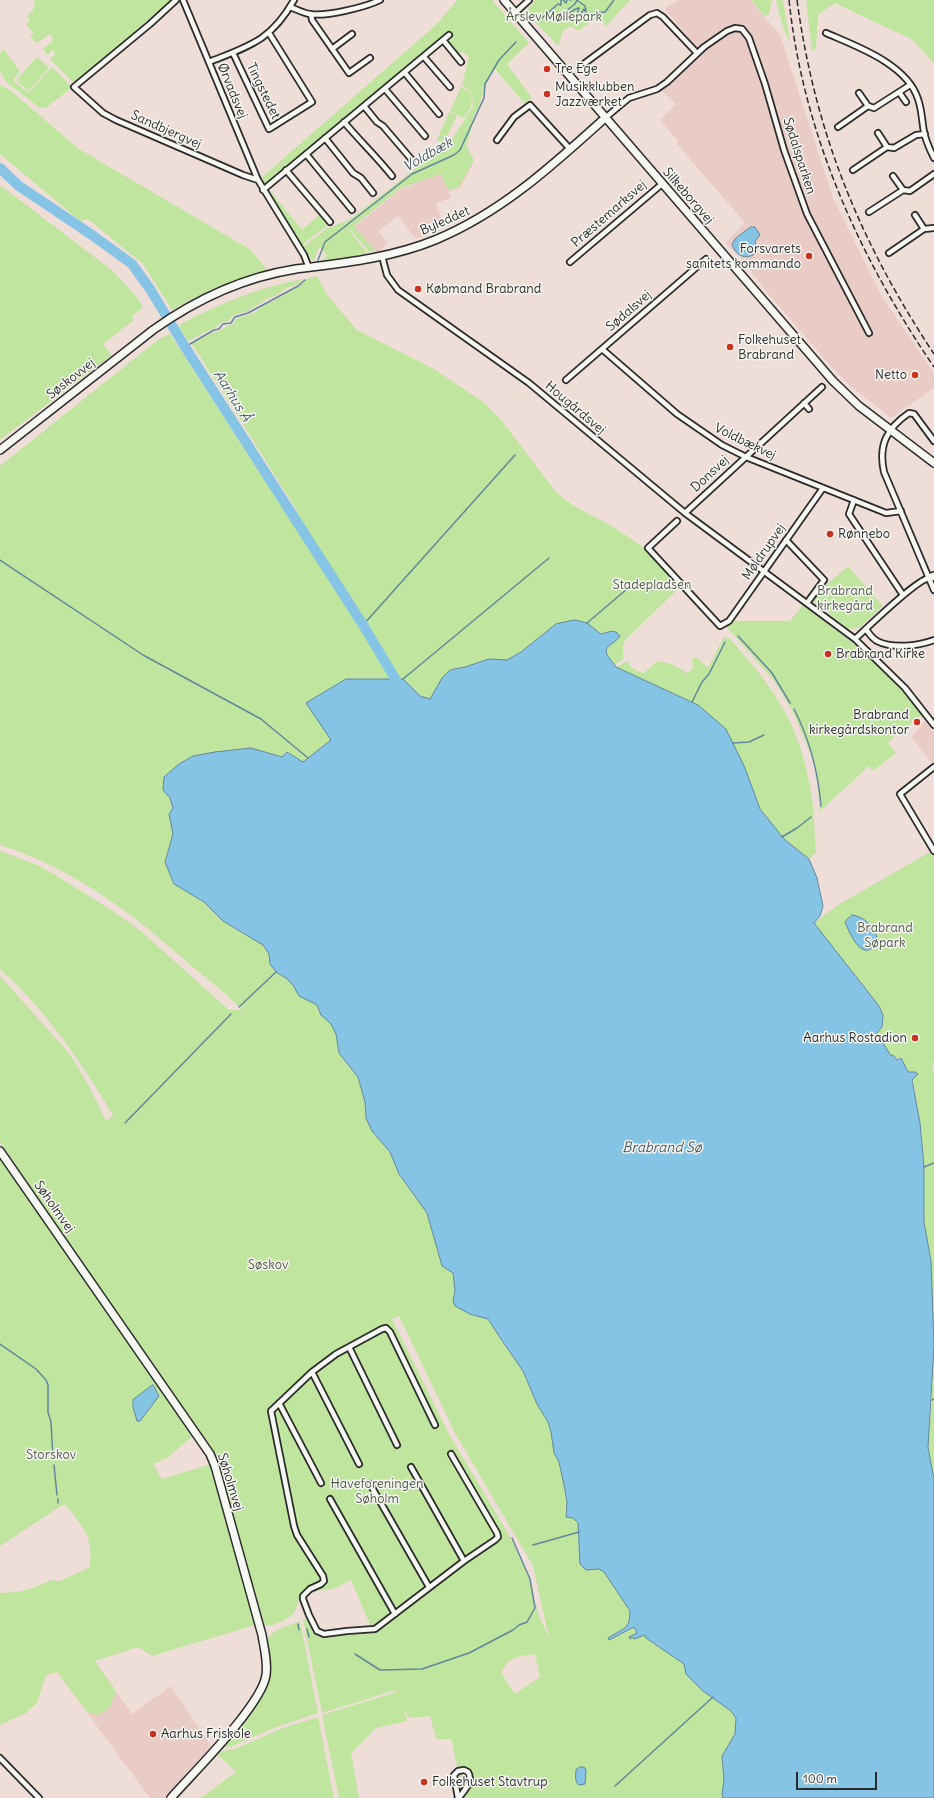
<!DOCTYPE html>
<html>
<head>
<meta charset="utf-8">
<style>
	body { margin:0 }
	#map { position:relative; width:934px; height:1798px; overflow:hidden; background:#efddd8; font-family:Delius,sans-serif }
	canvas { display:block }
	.scale { position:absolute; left:796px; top:1772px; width:81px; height:18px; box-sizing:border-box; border:2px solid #2b2b2b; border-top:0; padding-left:5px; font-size:12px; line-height:14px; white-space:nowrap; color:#2b2b2b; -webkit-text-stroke:3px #f6f6f2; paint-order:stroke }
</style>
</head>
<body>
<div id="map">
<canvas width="934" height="1798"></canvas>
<div class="scale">100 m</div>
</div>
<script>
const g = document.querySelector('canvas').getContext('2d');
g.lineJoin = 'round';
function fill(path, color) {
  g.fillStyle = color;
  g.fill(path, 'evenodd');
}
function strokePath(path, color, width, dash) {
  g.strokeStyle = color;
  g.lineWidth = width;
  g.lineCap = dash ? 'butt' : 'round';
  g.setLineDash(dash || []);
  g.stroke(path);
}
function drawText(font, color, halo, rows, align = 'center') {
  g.font = font + ' Delius,sans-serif';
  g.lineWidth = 3;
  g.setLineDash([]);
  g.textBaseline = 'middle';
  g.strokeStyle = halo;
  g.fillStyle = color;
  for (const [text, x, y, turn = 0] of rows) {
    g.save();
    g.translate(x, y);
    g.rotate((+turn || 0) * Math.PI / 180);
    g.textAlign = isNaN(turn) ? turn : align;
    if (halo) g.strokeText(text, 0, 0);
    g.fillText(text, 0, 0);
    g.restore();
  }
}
fill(new Path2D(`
	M678,0H750L780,35L833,198L881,295L934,373V388L891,418L848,384L829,364L765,290L741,258L725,243L745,223L677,144L678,141L660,120L676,104L661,90L701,53L665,9Z
	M466,154L472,166L460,188L449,191L451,198L436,203L442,221L423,236L416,239L398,216L378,231L387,243L380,251H375L370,247L354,227L401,189L411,186L441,165Z
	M925,721L934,733V761L932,763L911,737Z
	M95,1661L132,1714L171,1686L212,1747L166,1798H150L57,1672Z`), '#eaccc6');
fill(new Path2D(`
	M35,0H171L78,81L73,82L50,59L55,55L54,51L52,50L48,55L43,49L53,40L50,34L37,43L30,37L34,33L26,25L30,20L27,16L33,10Z
	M457,0H492L529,43L507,64L532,98L524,103L494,68L486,84L478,109L474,116L470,135L466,145L474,160L459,187L448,190L441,174L401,188L354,226L375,251L369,252L350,229L349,230L367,253L339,260L321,262L327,255L319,247L314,260H312L303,247L326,229L342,222L344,223L353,217L450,142L473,107L472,92L462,85L469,57L462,51L459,54L448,41L452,37L448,32L265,184L261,178L438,23Z
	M535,0H630L606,26L598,17L578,31L571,26L563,31L558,46L526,12Z
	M751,0H772L769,14L765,16Z
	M776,0H783L790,43L782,24Z
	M806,0H934V64L913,40L835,3L818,15L816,48L812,51Z
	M4,49L20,72L13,80L28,93L52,67L72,87L47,107L40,108L6,82L0,71V53Z
	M37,57L49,68L28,91L16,80Z
	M0,85L11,91L79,149L251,250L268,271L212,289L172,310L143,264L88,219L80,221L0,154Z
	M461,87L472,93L471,107L464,118L450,111Z
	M449,112L457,115L444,143L437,140Z
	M0,185L113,271L136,296L143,307L132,316L134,320L103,344L112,355L0,440Z
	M269,189L302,230L319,215L328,225L302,245L268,191Z
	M317,276L328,296L357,330L434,369L483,402L501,420L556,492L572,505L612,526L643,547L680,587L625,640L623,646V659L615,665L607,655L606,650L608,645L603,634L587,624L575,620L556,624L521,652L507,660L489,659L465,667L450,670L442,678L430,699L420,696L403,679L396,680L331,740L303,762L287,752L282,757L251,748L193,756L179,764L163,790L170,798L173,808L169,814L173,834L165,862L174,884L204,902L223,921L263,945L269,954L270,964L276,972L286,977L293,985L299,996L317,1005L321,1015L331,1023L336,1034L339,1053L358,1077L365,1102L366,1118L372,1131L390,1152L399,1174L427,1213L442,1265L453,1273L455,1291L453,1301L470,1314L488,1319L501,1339L523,1371L537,1404L548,1422L551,1432L554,1453L559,1462L565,1490L567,1503L565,1513L570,1518H573L578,1523L579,1552L594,1570L599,1569L604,1572L630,1611L629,1622L625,1628L608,1638L625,1633L634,1627L637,1633L634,1637V1639L645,1635L646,1638L684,1664L686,1674L703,1691L731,1711L736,1718L735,1734L722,1756L724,1780L722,1794L723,1798H464L451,1739H436L430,1716L409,1718L405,1711H404L407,1721L376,1728L351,1753L359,1798H339L322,1715L397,1692L396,1690L322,1713L303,1620L307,1618C312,1622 312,1630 317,1634C323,1638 363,1632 373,1632L351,1580L333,1589L300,1593C299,1598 298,1604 296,1609C291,1620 273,1626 263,1626L216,1454L107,1302L0,1142V976L69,1053L88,1084L106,1121L113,1115C80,1061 47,1011 0,969V851L37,865L54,874L116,913L142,932L229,1010H242C228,995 210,981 194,968C137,917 74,868 0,845V466L159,339L170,334L290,520L298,512L192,344C201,339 209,334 218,331C224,329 226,326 233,324L237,318L252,314L268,303L272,302L300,285L308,278ZM399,1316L455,1433L533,1566L549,1638L538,1613L529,1578L509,1535L449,1434L392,1319ZM535,1654L540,1677L515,1694L501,1673C508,1657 519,1656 535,1654Z
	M304,279L298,284L286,288L277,295L267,299L250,310L234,315L228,321L221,323L216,327L188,341L179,327L181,324C221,303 259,287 304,279Z
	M848,566L883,606L859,628L849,629L813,601L818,592Z
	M803,605L854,644L888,676L923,714L888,742L896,753L873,771L869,766L820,811L816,767L792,710L775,682L726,626L731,621H790Z
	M724,637L727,639L728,637C774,687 800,724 811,793C815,813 814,832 816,853L809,859L785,840L760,809L745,768L726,729L698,705L616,667L628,661C630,669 636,670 644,673L658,661L674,665L687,673L693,668L692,659L696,657L708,668Z
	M930,852L934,859V1061L932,1065L934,1074V1479L928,1448L932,1400L931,1261L924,1222V1167L920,1123L912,1073L908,1072L901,1057L897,1059L894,1055L891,1057L877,1033L883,1027V1015L879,1006L814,923L838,905Z
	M0,1156L193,1436L167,1458L153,1464L162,1479L211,1464L255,1625L152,1656L138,1647L95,1661L116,1691L110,1707L99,1715L87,1712L57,1672L46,1675L37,1703L26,1713L0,1725V1593L18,1592L30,1589L52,1580L60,1581L90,1567C93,1536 83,1526 64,1504L0,1546Z
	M300,1621L318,1713L274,1728L230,1747H223L264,1693L269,1680L271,1664L267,1640C272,1629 289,1626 300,1621Z
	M318,1717L334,1798H201L236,1772L217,1754L218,1752L235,1749L283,1728Z`), '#c0e59f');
const water = new Path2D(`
	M751,227H755L760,235L755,241L757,251C749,262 735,256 732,244L736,238Z
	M575,620L587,623L601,634C610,632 614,628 620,636C616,643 609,643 606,650L607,655L616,667L698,705L726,729L745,768L760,809L785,840L809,859L817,878L823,906L820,916L814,923L879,1006L883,1015L882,1027L877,1033L891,1056L893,1055L897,1060L901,1058L908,1072H915L918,1074L912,1080L920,1123L924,1167V1222L931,1261L934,1345L928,1448L934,1479V1798H723L722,1794L724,1780L722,1756L735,1734L736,1718L731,1711L703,1691L686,1674L684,1664L646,1638L645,1635L634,1639L633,1637L630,1639L629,1637L637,1633L634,1627L609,1640L608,1638L625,1628L629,1622L630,1611L604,1572L599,1569L586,1570L580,1564L578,1523L573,1518L566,1517L567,1503L565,1490L559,1462L554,1453L551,1432L548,1422L537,1404L523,1371L501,1339L488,1319L470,1314L455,1306L453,1301L455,1291L453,1273L442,1266L427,1213L399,1174L390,1152L372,1131L366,1118L365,1102L358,1077L339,1053L336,1034L331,1024L321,1015L317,1005L299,996L293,985L286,978L276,972L270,964L269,954L263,945L223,921L204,902L174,884L165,862L173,834L169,814L173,808L170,798L163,790L164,777L179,764L193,756L215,752L251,748L282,757L287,752L303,762L331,740L306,703L346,679H403L420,696L430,699L442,678L450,670L465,667L489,659L507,660L521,652L556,624Z
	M852,915C864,916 878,929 877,942C863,965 850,934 845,922Z
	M153,1385L159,1396L140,1421H137L133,1407V1400Z
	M580,1767H584L586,1770L585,1784L579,1785C574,1781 576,1775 576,1770Z`);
fill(water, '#85c4e5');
strokePath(water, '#61879b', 1);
strokePath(new Path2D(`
	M563,0L566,3L567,0
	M570,0H571
	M577,0L575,4L566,11L567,14C571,13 575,8 579,8L577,14L571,18L572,20L578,18L584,9L587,14L605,12L614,0
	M578,1L585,6L586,10
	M542,18L558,4L561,5V0
	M318,260L325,242L412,174L454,155L460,150L484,98L485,84L499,60L516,42
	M185,347L214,330L219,329L223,324L231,323L235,317L248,313L298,286L305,280
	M0,560L143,655L261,719L308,758
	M587,623L627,589
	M363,625L515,455
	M738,636L772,673L790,703
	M403,679L549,558
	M692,702L702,682L709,674L725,642
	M794,709C810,740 818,771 821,806
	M733,743L749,742L764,735
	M782,837L797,828L811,817
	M239,1007L276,972
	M125,1123L231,1014
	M924,1167L934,1163
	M0,1344L36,1369L46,1380L48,1385V1412L51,1422L53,1458
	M932,1400L934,1399
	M54,1465L57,1495
	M58,1499V1503
	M533,1545L579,1532
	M298,1624L299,1630
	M307,1629L309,1637
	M355,1654L380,1670L422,1669L469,1653L513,1630L519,1625L527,1622L535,1608L530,1579L512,1538
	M615,1786L713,1697`), '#61879b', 1.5);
strokePath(new Path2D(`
	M0,168L19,186L92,235L132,264L150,289L185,347L363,625L396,680`), '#85c4e5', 10);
const street = new Path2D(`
	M176,0L150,24L74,87L103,113L116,120L243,175L258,180
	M183,0L258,180L304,255L309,268
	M290,7C296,9 303,13 310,14C325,17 366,7 380,0
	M515,13L529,0
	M311,14L312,20L349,73L370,58
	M826,33C856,46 907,64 918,99C922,110 922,122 924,132C926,142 930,150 934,158
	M443,40L461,62
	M332,49L352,34
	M233,53L269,129L312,102L269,33
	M424,57L450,87
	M209,62C249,46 271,41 294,0
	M585,63L650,15L657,13L663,17L697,53
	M405,73L439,114
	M385,89L425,136
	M899,92L906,102
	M859,93L868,106
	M364,106L377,122L383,126L412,160
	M605,118L629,98L657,89L667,82L704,47L727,31L735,28L742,29L749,38L765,84L784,150L807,214L869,333
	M344,122C360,141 377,157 392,176
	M838,127L868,106L874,108L910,85
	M878,133L887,147
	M325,138L353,173L361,178L373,193
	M497,140L514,117L530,105L570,149
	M306,154L352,210
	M286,170L330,222
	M853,170L887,147L894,148L916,135L925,134
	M893,176L903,190
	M263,190L449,35
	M869,212L903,190L910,191L934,174
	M915,215L924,229
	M889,253L924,229L934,228
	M382,256L387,275L398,290L529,383L685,513L855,639L905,688L934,725
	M570,262L662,184
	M602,349L677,414L722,445L746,457L886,513L901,511
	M566,380L706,259
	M804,403L809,409
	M934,441L914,414L909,413C887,428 878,445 884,472L934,590
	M854,500L849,514L903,595
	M685,513L822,387
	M677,521L648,548L720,626L729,621L823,488
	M786,540L824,580L807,603
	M866,629C869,634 872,638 877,641C892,649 918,646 934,640
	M855,639C868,627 916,580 929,578
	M934,767L900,794L934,851
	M349,1347L397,1445
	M312,1372L359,1464
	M279,1403L321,1483
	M435,1425L390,1332L386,1328L382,1329L336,1354L312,1372L271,1411L294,1526L297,1535L323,1576L324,1581L321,1584L310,1589L303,1596V1599L309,1615L317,1631L324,1634L347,1631L375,1629L464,1561L495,1540L498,1537L497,1533L451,1454
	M411,1467L464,1561
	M370,1484L429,1587
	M330,1499L395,1614
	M0,1758L39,1798
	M458,1798L454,1775L458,1771L464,1770L468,1772C474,1782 464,1790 459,1798`);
const secondary = new Path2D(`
	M504,0L833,381L859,406L934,463
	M0,450L153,330C195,300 245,277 296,269C343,263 391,258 435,240C501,213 553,165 605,118
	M929,578L934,576
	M0,1151L210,1454L215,1466L262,1635C264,1648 268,1661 266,1675C262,1705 193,1773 171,1798`);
strokePath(street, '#2b2b2b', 8);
strokePath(secondary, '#2b2b2b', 10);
strokePath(street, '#f6f6f2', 4.5);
strokePath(secondary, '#f6f6f2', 7);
strokePath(new Path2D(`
	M789,0C803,133 859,257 934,367
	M797,0C815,133 860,242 934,354`), '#2b2b2b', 1.5, [6, 3]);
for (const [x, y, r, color] of [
	[547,69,4,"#c8321e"],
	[547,94,4,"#c8321e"],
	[809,256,4,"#c8321e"],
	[418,289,4,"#c8321e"],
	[730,347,4,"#c8321e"],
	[915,375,4,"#c8321e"],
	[830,534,4,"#c8321e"],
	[828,654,4,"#c8321e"],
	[917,722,4,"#c8321e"],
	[915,1038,4,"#c8321e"],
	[153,1734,4,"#c8321e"],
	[424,1782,4,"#c8321e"]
]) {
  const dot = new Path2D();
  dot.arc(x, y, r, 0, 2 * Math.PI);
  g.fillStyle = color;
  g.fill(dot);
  strokePath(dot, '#f6f6f2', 1.5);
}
drawText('13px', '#505a48', '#f6f6f2', [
	["Årslev Møllepark",554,17],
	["Stadepladsen",652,585],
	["Brabrand",845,591],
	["kirkegård",845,606],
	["Brabrand",885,928],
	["Søpark",885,943],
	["Søskov",268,1265],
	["Storskov",51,1455],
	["Haveforeningen",377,1484],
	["Søholm",377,1499]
]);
drawText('13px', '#2b2b2b', '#f6f6f2', [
	["Tre Ege",555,69],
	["Musikklubben",555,87],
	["Jazzværket",555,102],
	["Forsvarets",801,249,"right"],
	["sanitets kommando",801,264,"right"],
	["Købmand Brabrand",426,289],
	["Folkehuset",738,340],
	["Brabrand",738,355],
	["Netto",907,375,"right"],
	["Rønnebo",838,534],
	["Brabrand Kirke",836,654],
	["Brabrand",909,715,"right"],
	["kirkegårdskontor",909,730,"right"],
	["Aarhus Rostadion",907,1038,"right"],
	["Aarhus Friskole",161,1734],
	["Folkehuset Stavtrup",432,1782]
], 'left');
drawText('13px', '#2b2b2b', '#f6f6f2', [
	["Ørvadsvej",232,91,68],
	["Tingstedet",263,91,64],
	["Sandbjergvej",166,130,24],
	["Sødalsparken",799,156,72],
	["Silkeborgvej",688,196,49],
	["Præstemarksvej",609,214,-41],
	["Byleddet",445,221,-24],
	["Sødalsvej",629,311,-41],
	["Søskovvej",71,379,-38],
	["Hougårdsvej",575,408,40],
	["Voldbækvej",745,442,26],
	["Donsvej",710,474,-43],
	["Møldrupvej",764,552,-55],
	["Søholmvej",54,1207,55],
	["Søholmvej",230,1482,73]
]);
drawText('italic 14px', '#465963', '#f6f6f2', [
	["Voldbæk",428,155,-30],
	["Aarhus Å",232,396,58],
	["Brabrand Sø",662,1148]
]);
</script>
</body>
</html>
